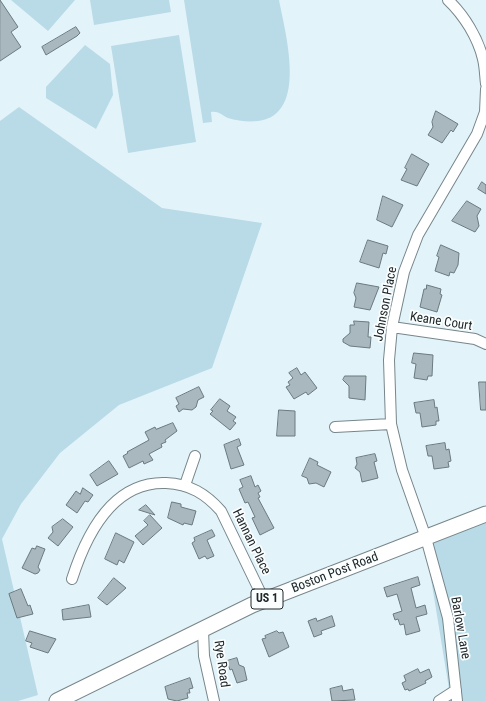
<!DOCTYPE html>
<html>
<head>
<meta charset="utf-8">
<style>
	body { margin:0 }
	canvas { display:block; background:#e2f3f9 }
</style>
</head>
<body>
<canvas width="486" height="701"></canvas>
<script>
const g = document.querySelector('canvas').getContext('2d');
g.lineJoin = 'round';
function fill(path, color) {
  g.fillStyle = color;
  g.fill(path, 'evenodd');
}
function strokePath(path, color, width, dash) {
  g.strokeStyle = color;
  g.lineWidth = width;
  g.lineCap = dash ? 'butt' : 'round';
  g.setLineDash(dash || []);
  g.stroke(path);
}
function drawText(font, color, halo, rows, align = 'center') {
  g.font = font + ' "Roboto Condensed",sans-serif';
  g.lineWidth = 3.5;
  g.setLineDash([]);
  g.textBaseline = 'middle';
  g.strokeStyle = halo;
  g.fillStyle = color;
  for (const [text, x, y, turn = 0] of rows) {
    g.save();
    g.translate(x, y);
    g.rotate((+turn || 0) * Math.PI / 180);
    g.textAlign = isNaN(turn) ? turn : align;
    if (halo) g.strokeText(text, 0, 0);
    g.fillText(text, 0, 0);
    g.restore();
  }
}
fill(new Path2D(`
	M11,0H75L48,31Z
	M90,0H169L171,12L94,25Z
	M184,0H279C285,32 309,115 258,121C249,122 237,121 228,118C221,115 219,111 211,112L212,122L203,123Z
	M179,35L196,142L128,153L111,46Z
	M85,45L110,64L113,95L96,129L46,98V87Z
	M19,107L162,208L262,223L212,368L119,405L60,453L21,504L2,539L38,695L18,701H0V121Z
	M486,511V701H451L423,530L426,538Z`), '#b9dbe7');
const building = new Path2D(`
	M0,0L18,27L11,32L21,47L0,61Z
	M76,27L80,33L77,36L46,55L42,47Z
	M436,111L458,124L453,132L451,130L442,143L428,135L433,127L432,122Z
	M412,154L429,164L417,186L401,180L407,169L405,168Z
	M482,182L486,185V194L478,189Z
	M383,196L403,205L392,227L377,220Z
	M467,201L481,209L477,216L479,226L475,232L452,221Z
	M368,240L388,246L386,254L383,253L379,268L360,262Z
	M441,245L459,253L458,265L454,273L450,272L449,276L435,271L439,257L437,256Z
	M357,283L379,287L370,310L354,307L356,298L354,293Z
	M427,285L441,289L440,294L442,295L437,312L420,307L424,289H426Z
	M354,321L369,322L368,337H371L370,348L350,346L343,342V339L350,333V325H354Z
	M414,353L433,355L432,376H428L427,380L414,378L416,364L412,363Z
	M297,368L301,375L305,372L317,388L308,395L306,392L294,399L286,387L290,385L288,382L293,378L289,373Z
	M345,376H366L365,400L349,398V386L343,380Z
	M479,382H486V410H481Z
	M199,387L204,397L198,400L196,407L192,410L183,409L179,412L176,406L179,404L176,398Z
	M220,399L230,406L227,411L236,417L233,421L236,423L230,430L210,414L213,411L211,410Z
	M434,400L435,408L437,407L439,421H436V425L422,427L420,413H416L414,403Z
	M279,410L295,411V436H277Z
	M173,423L177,431L165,440L166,442L161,444L162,447L149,454L153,460L144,464L143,461L129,468L123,456L128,453L127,452L149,440L145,432L155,427L156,429Z
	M239,439L241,445L237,447L244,465L231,469L224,445Z
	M445,443L446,450L449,449L451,461L448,462L449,467L434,469L432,456H428L426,446Z
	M375,454L377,461L374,462L378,478L362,482L360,472L355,468L357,464L356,458Z
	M310,458L318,462L317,465L331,472L324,487L316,483L309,484L307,478L302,476Z
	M109,461L118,474L97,486L90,475Z
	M251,476L255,487L258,485L261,491L258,493L260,497L258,498L274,528L260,535L252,518L255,517L248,502L245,503L239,489L243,487L240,480Z
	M83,488L93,495L88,502L85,501L77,513L66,505L76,491L80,494Z
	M172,502L181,504V507L196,511L192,525L184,523L183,525L168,518Z
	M146,505L155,515L139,510Z
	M150,515L162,528L143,545L135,536L148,525L144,521Z
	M63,519L73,527L58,546L48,538L53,532L52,527Z
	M212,530L215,536L207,540L214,556L207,559L205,556L199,559L192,543L195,541L194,538Z
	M116,533L134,542L124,563L119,560L117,565L105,559Z
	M37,546L45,549L38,567L40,570L38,573L35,574L22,568L32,548L35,549Z
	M418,577L420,585L411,588L416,608L425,605L427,614L416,617L420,631L406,635L404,624L400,625L398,619L395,620L393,614L402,611L397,594L387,597L384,588Z
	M114,578L126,588L107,605L98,598Z
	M21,589L28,606L30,605L33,614L17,618L9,594Z
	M89,605L91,617L63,620L62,610Z
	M332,616L335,626L321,631L322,634L314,637L308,621L316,618L317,621Z
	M30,631L56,639L48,653L30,647L32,643L26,641Z
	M277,631L279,633L283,632L289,647L269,657L262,639L266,638L265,636Z
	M237,658L239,665L244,667L247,680L237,683L232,669L230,670L227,661Z
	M418,669L420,673L429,669L432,677L425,681L426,683L409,691L408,689L405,690L402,683L406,681L404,676Z
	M190,678L193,688L189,689L190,693H187L188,698L177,701L168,699L165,687Z
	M342,686L343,691L353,689L355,700L332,701L330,689Z`);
fill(building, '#a8b8be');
strokePath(building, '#6b7a7f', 1);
const street = new Path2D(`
	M448,0C464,15 478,38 483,59C485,67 485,76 486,84
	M392,327L475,339L486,344
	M335,427L391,424
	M185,485L195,456
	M72,579C86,535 112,481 166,483C190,484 206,494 221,511L264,600
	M203,630L204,656L214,701
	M439,701L456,690
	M457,701L448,618L426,538L402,470L391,424L389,360L392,327L404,272L418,235L477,134L485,112L486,89`);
const primary = new Path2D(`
	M57,701L252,605L486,514`);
strokePath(street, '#77868b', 12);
strokePath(primary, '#77868b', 17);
strokePath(street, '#fff', 10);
strokePath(primary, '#fff', 15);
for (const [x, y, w] of [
	[267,599,32]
]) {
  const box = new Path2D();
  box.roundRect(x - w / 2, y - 10, w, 20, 3);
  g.fillStyle = '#fafeff';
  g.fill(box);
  strokePath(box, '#202729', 1);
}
drawText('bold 12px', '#202729', null, [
	["US 1",267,599]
]);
drawText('13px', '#202729', '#fafeff', [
	["Johnson Place",386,304,-79],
	["Keane Court",441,322,9],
	["Hannan Place",251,542,64],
	["Boston Post Road",335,573,-21],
	["Barlow Lane",460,628,80],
	["Rye Road",221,664,82]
]);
</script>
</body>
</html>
